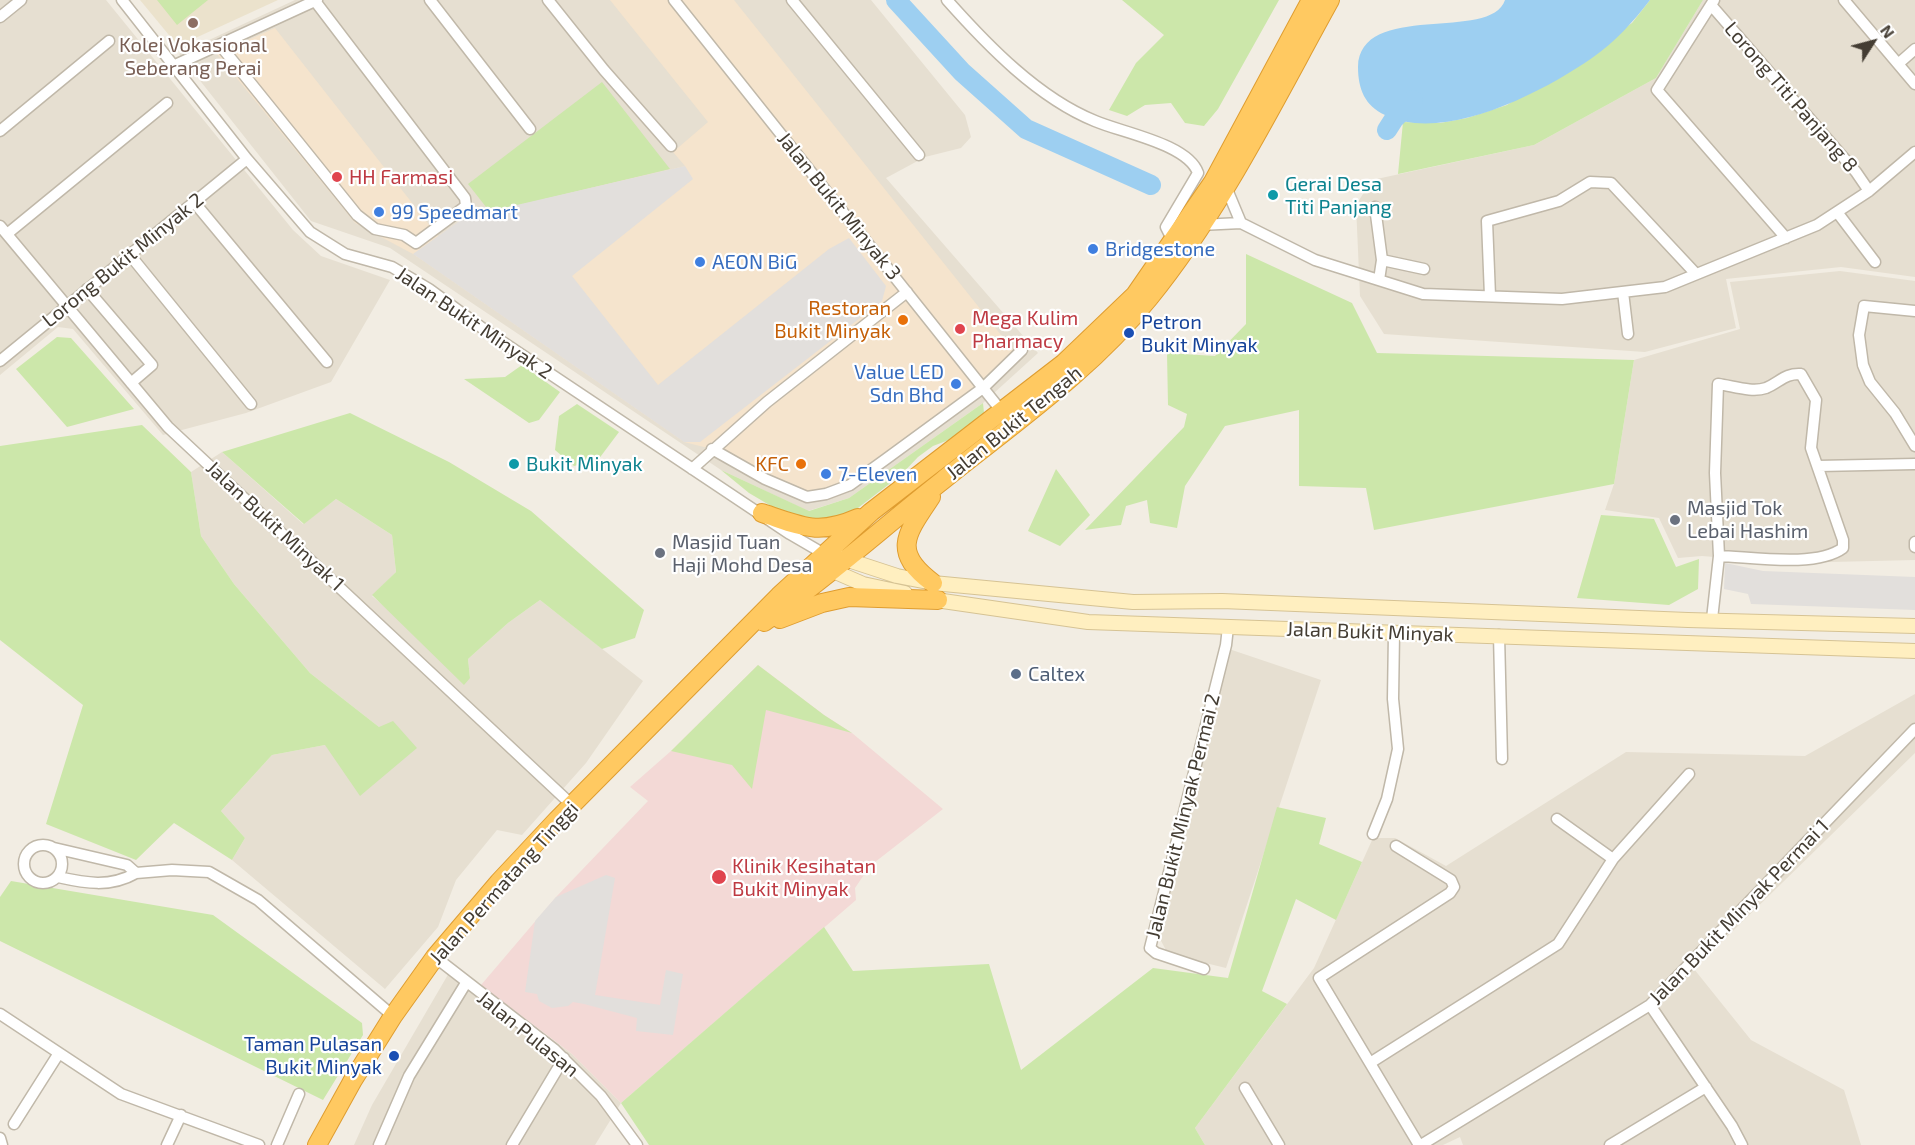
<!DOCTYPE html>
<html>
<head>
<meta charset="utf-8">
<style>
	body { margin:0 }
	#map { position:relative; width:1915px; height:1145px; overflow:hidden; background:#f2ede3; font-family:"Exo 2",sans-serif }
	canvas { display:block }
	.north { position:absolute; left:1843px; top:12px; width:60px; height:60px; -webkit-text-stroke:4px #fff; paint-order:stroke; rotate:54deg; font-size:16px; font-weight:700; line-height:24px; text-align:center; color:#443d33 }
	.north::after { content:''; display:block; margin:auto; width:21px; height:27px; background:#443d33; clip-path:polygon(50% 0,100% 100%,50% 72%,0 100%) }
</style>
</head>
<body>
<div id="map">
<canvas width="1915" height="1145"></canvas>
<div class="north">N</div>
</div>
<script>
const g = document.querySelector('canvas').getContext('2d');
g.lineJoin = 'round';
function fill(path, color) {
  g.fillStyle = color;
  g.fill(path, 'evenodd');
}
function strokePath(path, color, width, dash) {
  g.strokeStyle = color;
  g.lineWidth = width;
  g.lineCap = dash ? 'butt' : 'round';
  g.setLineDash(dash || []);
  g.stroke(path);
}
function drawText(font, color, halo, rows, align = 'center') {
  g.font = font + ' "Exo 2",sans-serif';
  g.lineWidth = 4.5;
  g.setLineDash([]);
  g.textBaseline = 'middle';
  g.strokeStyle = halo;
  g.fillStyle = color;
  for (const [text, x, y, turn = 0] of rows) {
    g.save();
    g.translate(x, y);
    g.rotate((+turn || 0) * Math.PI / 180);
    g.textAlign = isNaN(turn) ? turn : align;
    if (halo) g.strokeText(text, 0, 0);
    g.fillText(text, 0, 0);
    g.restore();
  }
}
fill(new Path2D(`
	M0,0H106L293,230L321,256L390,280L331,382L246,413L163,435L73,329L58,327L0,375Z
	M295,0H871L965,115L971,137L961,148L925,157L886,178L1038,353L983,403L849,498L808,511L721,470L390,248L311,221L179,54Z
	M1703,0H1915V277L1841,267L1726,279L1736,328L1645,352L1384,334L1360,296L1356,205L1372,180L1534,145L1656,78Z
	M1840,271L1915,281V560L1788,563L1702,556L1678,558L1659,518L1605,510L1614,484L1634,360L1740,329L1730,282Z
	M222,452L303,524L336,499L392,535L396,572L372,596L470,678L468,659L508,623L540,600L643,681L586,763L522,835L497,830L456,880L438,927L385,989L232,860L245,838L221,811L272,755L325,745L379,727L310,673L234,584L201,536L191,472Z
	M1229,649L1321,680L1226,968L1168,954L1159,937Z
	M1915,694V753L1694,969L1751,1040L1844,1090L1861,1145H1463L1460,1137L1443,1145H1205L1195,1128L1314,968L1373,838H1395L1446,866L1626,752L1805,756Z
	M453,966L572,1054L621,1103L595,1145H354L372,1105Z`), '#e6dfd1');
fill(new Path2D(`
	M610,0H734L1017,355L850,485L807,497L712,449L684,442L413,254L355,223L217,54L275,28L438,236L465,217L685,166L673,152L708,122Z`), '#f5e4cd');
fill(new Path2D(`
	M140,0H278L178,46Z`), '#ebe2cc');
fill(new Path2D(`
	M758,665L824,715L852,733L943,809L870,866L855,888L856,900L621,1103L572,1054L481,985L556,897L648,801L630,787L671,751Z`), '#f3d9d6');
fill(new Path2D(`
	M157,0H208L177,25Z
	M1122,0H1279L1218,109L1204,126L1185,123L1171,103L1145,105L1127,116L1109,110L1136,63L1164,35Z
	M1650,0H1703L1656,78L1534,145L1398,174L1403,122L1440,123L1467,118L1507,105L1632,23Z
	M602,82L670,169L490,212L468,184Z
	M1246,254L1352,303L1377,353L1634,360L1614,484L1374,530L1366,488L1299,486V410L1225,426L1185,486L1177,528L1150,523L1147,500L1126,506L1121,525L1085,530L1184,427L1187,414L1168,405L1167,353L1215,356L1246,324Z
	M57,337L71,338L134,409L67,427L16,369Z
	M522,365L560,392L539,420L529,423L464,379L505,377Z
	M983,403L984,413L954,438L933,446L918,457L901,475L837,524L788,516L749,493L721,470L809,511L849,498Z
	M577,404L619,432L598,460L574,466L555,450L559,416Z
	M350,413L449,462L531,511L644,610L635,638L602,649L540,600L508,623L468,659L470,678L464,685L372,595L396,572L392,535L336,499L304,524L222,452Z
	M142,425L191,472L201,536L234,584L310,673L379,727L393,721L417,748L360,796L325,745L272,755L221,811L245,838L232,860L174,823L136,860L46,824L83,705L0,640V446Z
	M1056,469L1090,515L1060,546L1028,531Z
	M1601,515L1654,519L1676,567L1699,559L1698,589L1669,605L1577,598Z
	M758,665L824,715L852,733L766,710L752,789L732,765L671,751Z
	M1277,807L1326,818L1319,844L1362,862L1336,920L1296,899L1262,991L1287,1004L1195,1128L1205,1145H649L621,1103L824,927L853,971L989,964L1021,1070L1153,968L1228,978Z
	M11,881L213,915L362,1023L363,1035L323,1100L0,941V897Z`), '#cce7aa');
fill(new Path2D(`
	M685,166L693,179L572,276L658,385L829,249L849,238L886,286L882,301L700,442H684L413,254L465,217Z
	M1725,563L1763,571L1915,577V610L1751,604L1748,594L1724,589Z
	M606,875L615,878L595,995L660,1005L666,970L683,974L673,1035L636,1031L637,1018L584,1004L573,1002L568,1006L552,1008L539,1001L537,994L525,992L535,921L556,897Z`), '#e2dfdc');
fill(new Path2D(`
	M1505,0H1650C1634,21 1615,42 1592,58C1543,92 1444,144 1385,115C1365,106 1358,89 1358,67C1360,0 1491,43 1505,0Z`), '#9dcff1');
strokePath(new Path2D(`
	M896,0L962,72L1026,129L1151,185
	M1387,130L1394,119L1413,100`), '#9dcff1', 20);
const street = new Path2D(`
	M122,0L247,159L310,232L345,254L392,267L429,289L489,333L790,534L826,555
	M430,0L530,129
	M548,0L604,70L671,146
	M674,0L1003,413
	M792,0L919,155
	M947,0C987,45 1038,98 1095,121C1123,133 1188,144 1198,173L1166,227L1170,235L1176,237
	M1714,0L1657,90L1786,238
	M1844,0L1915,84
	M1711,5L1856,172L1869,191
	M0,17L21,0
	M220,45L357,215L375,229L404,235L416,243L466,206L465,198L315,1
	M1898,64L1915,49
	M173,66L317,0
	M0,131L109,41
	M1226,187L1241,223
	M194,202L327,362
	M1375,207L1382,260L1379,280
	M1837,212L1875,262
	M1200,225L1241,223L1315,260L1423,294L1562,299L1665,287L1817,225L1869,191L1915,152
	M0,226L168,427L572,805
	M7,234L167,103
	M130,255L251,404
	M1382,260L1424,269
	M87,289L152,365L131,383
	M1623,292L1628,334
	M1490,296L1487,221L1559,201L1590,182L1611,183L1696,274
	M1915,311L1864,306L1859,335L1863,365L1870,382L1895,413L1915,446
	M0,361L247,159
	M712,449L765,479L807,497L826,494L850,485L886,459L983,388L1022,350
	M1818,466L1915,464
	M692,469L767,402L907,292
	M1915,542V547
	M1712,619L1719,556L1715,473L1718,384C1733,386 1752,393 1766,388C1780,382 1785,373 1801,374L1816,400L1811,448L1843,540V548C1816,568 1752,557 1719,556
	M1499,635L1502,759
	M1557,819L1613,859
	M1373,834L1387,799L1398,749L1393,699L1394,633
	M24 864a19 19 0 1 1 38 0a19 19 0 1 1-38 0Z
	M1396,846L1451,880L1454,887L1450,893L1319,978L1419,1145
	M54,848L127,865L136,873L172,870L209,872L258,900L393,1016
	M58,877C85,883 110,888 136,873
	M435,957L555,1050L601,1096L637,1145
	M1204,969L1156,953L1150,948L1226,645L1228,627
	M1650,1005L1732,1126L1742,1145
	M0,1014L121,1094L259,1145
	M1370,1063L1558,944L1613,859L1689,774
	M1245,1088L1279,1145
	M14,1124L59,1053
	M0,1138L2,1145
	M167,1145L181,1115
	M277,1145L299,1094
	M379,1145L409,1076L466,983
	M512,1145L564,1058
	M1421,1145L1650,1005L1915,729
	M1610,1145L1706,1087`);
const secondary = new Path2D(`
	M839,557L897,576L933,583L1133,602L1222,601L1688,620L1915,626
	M824,567L863,584L905,593
	M929,599L1088,622L1915,651`);
const highway = new Path2D(`
	M931,497C906,534 891,552 933,583
	M762,513C802,526 817,536 858,518
	M780,619L822,603L849,597L938,600
	M764,622C826,579 882,528 942,481C1014,423 1090,371 1149,298C1222,208 1274,101 1330,0
	M317,1145L353,1080L393,1016L435,957L499,882L557,820L779,596L871,512L1064,363L1135,295L1213,182L1311,0`);
strokePath(street, '#c0b8a9', 13);
strokePath(secondary, '#d6c394', 16);
strokePath(highway, '#df9d30', 20);
strokePath(street, '#fff', 10);
strokePath(secondary, '#ffefc0', 14);
strokePath(highway, '#ffc961', 18);
for (const [x, y, r, color] of [
	[193,23,6,"#8d6e63"],
	[337,177,6,"#e0444e"],
	[1273,195,6,"#0f9aa8"],
	[379,212,6,"#3f7fe0"],
	[1093,249,6,"#3f7fe0"],
	[700,262,6,"#3f7fe0"],
	[903,320,6,"#e8710a"],
	[960,329,6,"#e0444e"],
	[1129,333,6,"#1a4fb4"],
	[956,384,6,"#3f7fe0"],
	[514,464,6,"#0f9aa8"],
	[801,464,6,"#e8710a"],
	[826,474,6,"#3f7fe0"],
	[1675,520,6,"#6b7280"],
	[660,553,6,"#6b7280"],
	[1016,674,6,"#5c6f8a"],
	[719,877,8,"#e0444e"],
	[394,1056,6,"#1a4fb4"]
]) {
  const dot = new Path2D();
  dot.arc(x, y, r, 0, 2 * Math.PI);
  g.fillStyle = color;
  g.fill(dot);
  strokePath(dot, '#fff', 2);
}
drawText('20px', '#785e54', '#fff', [
	["Kolej Vokasional",193,45],
	["Seberang Perai",193,68]
]);
drawText('20px', '#443d33', '#fff', [
	["Lorong Titi Panjang 8",1791,97,49],
	["Jalan Bukit Minyak 3",839,206,51],
	["Lorong Bukit Minyak 2",123,260,-39],
	["Jalan Bukit Minyak 2",474,323,34],
	["Jalan Bukit Tengah",1014,423,-39],
	["Jalan Bukit Minyak 1",275,526,43],
	["Jalan Bukit Minyak",1370,632,2],
	["Jalan Bukit Minyak Permai 2",1183,816,-76],
	["Jalan Permatang Tinggi",504,883,-48],
	["Jalan Bukit Minyak Permai 1",1739,912,-46],
	["Jalan Pulasan",528,1034,39]
]);
drawText('20px', '#be3a42', '#fff', [
	["HH Farmasi",349,177],
	["Mega Kulim",972,318],
	["Pharmacy",972,341],
	["Klinik Kesihatan",732,866],
	["Bukit Minyak",732,889]
], 'left');
drawText('20px', '#0d838f', '#fff', [
	["Gerai Desa",1285,184],
	["Titi Panjang",1285,207],
	["Bukit Minyak",526,464]
], 'left');
drawText('20px', '#366cbe', '#fff', [
	["99 Speedmart",391,212],
	["Bridgestone",1105,249],
	["AEON BiG",712,262],
	["Value LED",944,372,"right"],
	["Sdn Bhd",944,395,"right"],
	["7-Eleven",838,474]
], 'left');
drawText('20px', '#c56008', '#fff', [
	["Restoran",891,308],
	["Bukit Minyak",891,331],
	["KFC",789,464]
], 'right');
drawText('20px', '#164399', '#fff', [
	["Petron",1141,322],
	["Bukit Minyak",1141,345],
	["Taman Pulasan",382,1044,"right"],
	["Bukit Minyak",382,1067,"right"]
], 'left');
drawText('20px', '#5b616d', '#fff', [
	["Masjid Tok",1687,508],
	["Lebai Hashim",1687,531],
	["Masjid Tuan",672,542],
	["Haji Mohd Desa",672,565]
], 'left');
drawText('20px', '#4e5e75', '#fff', [
	["Caltex",1028,674]
], 'left');
</script>
</body>
</html>
